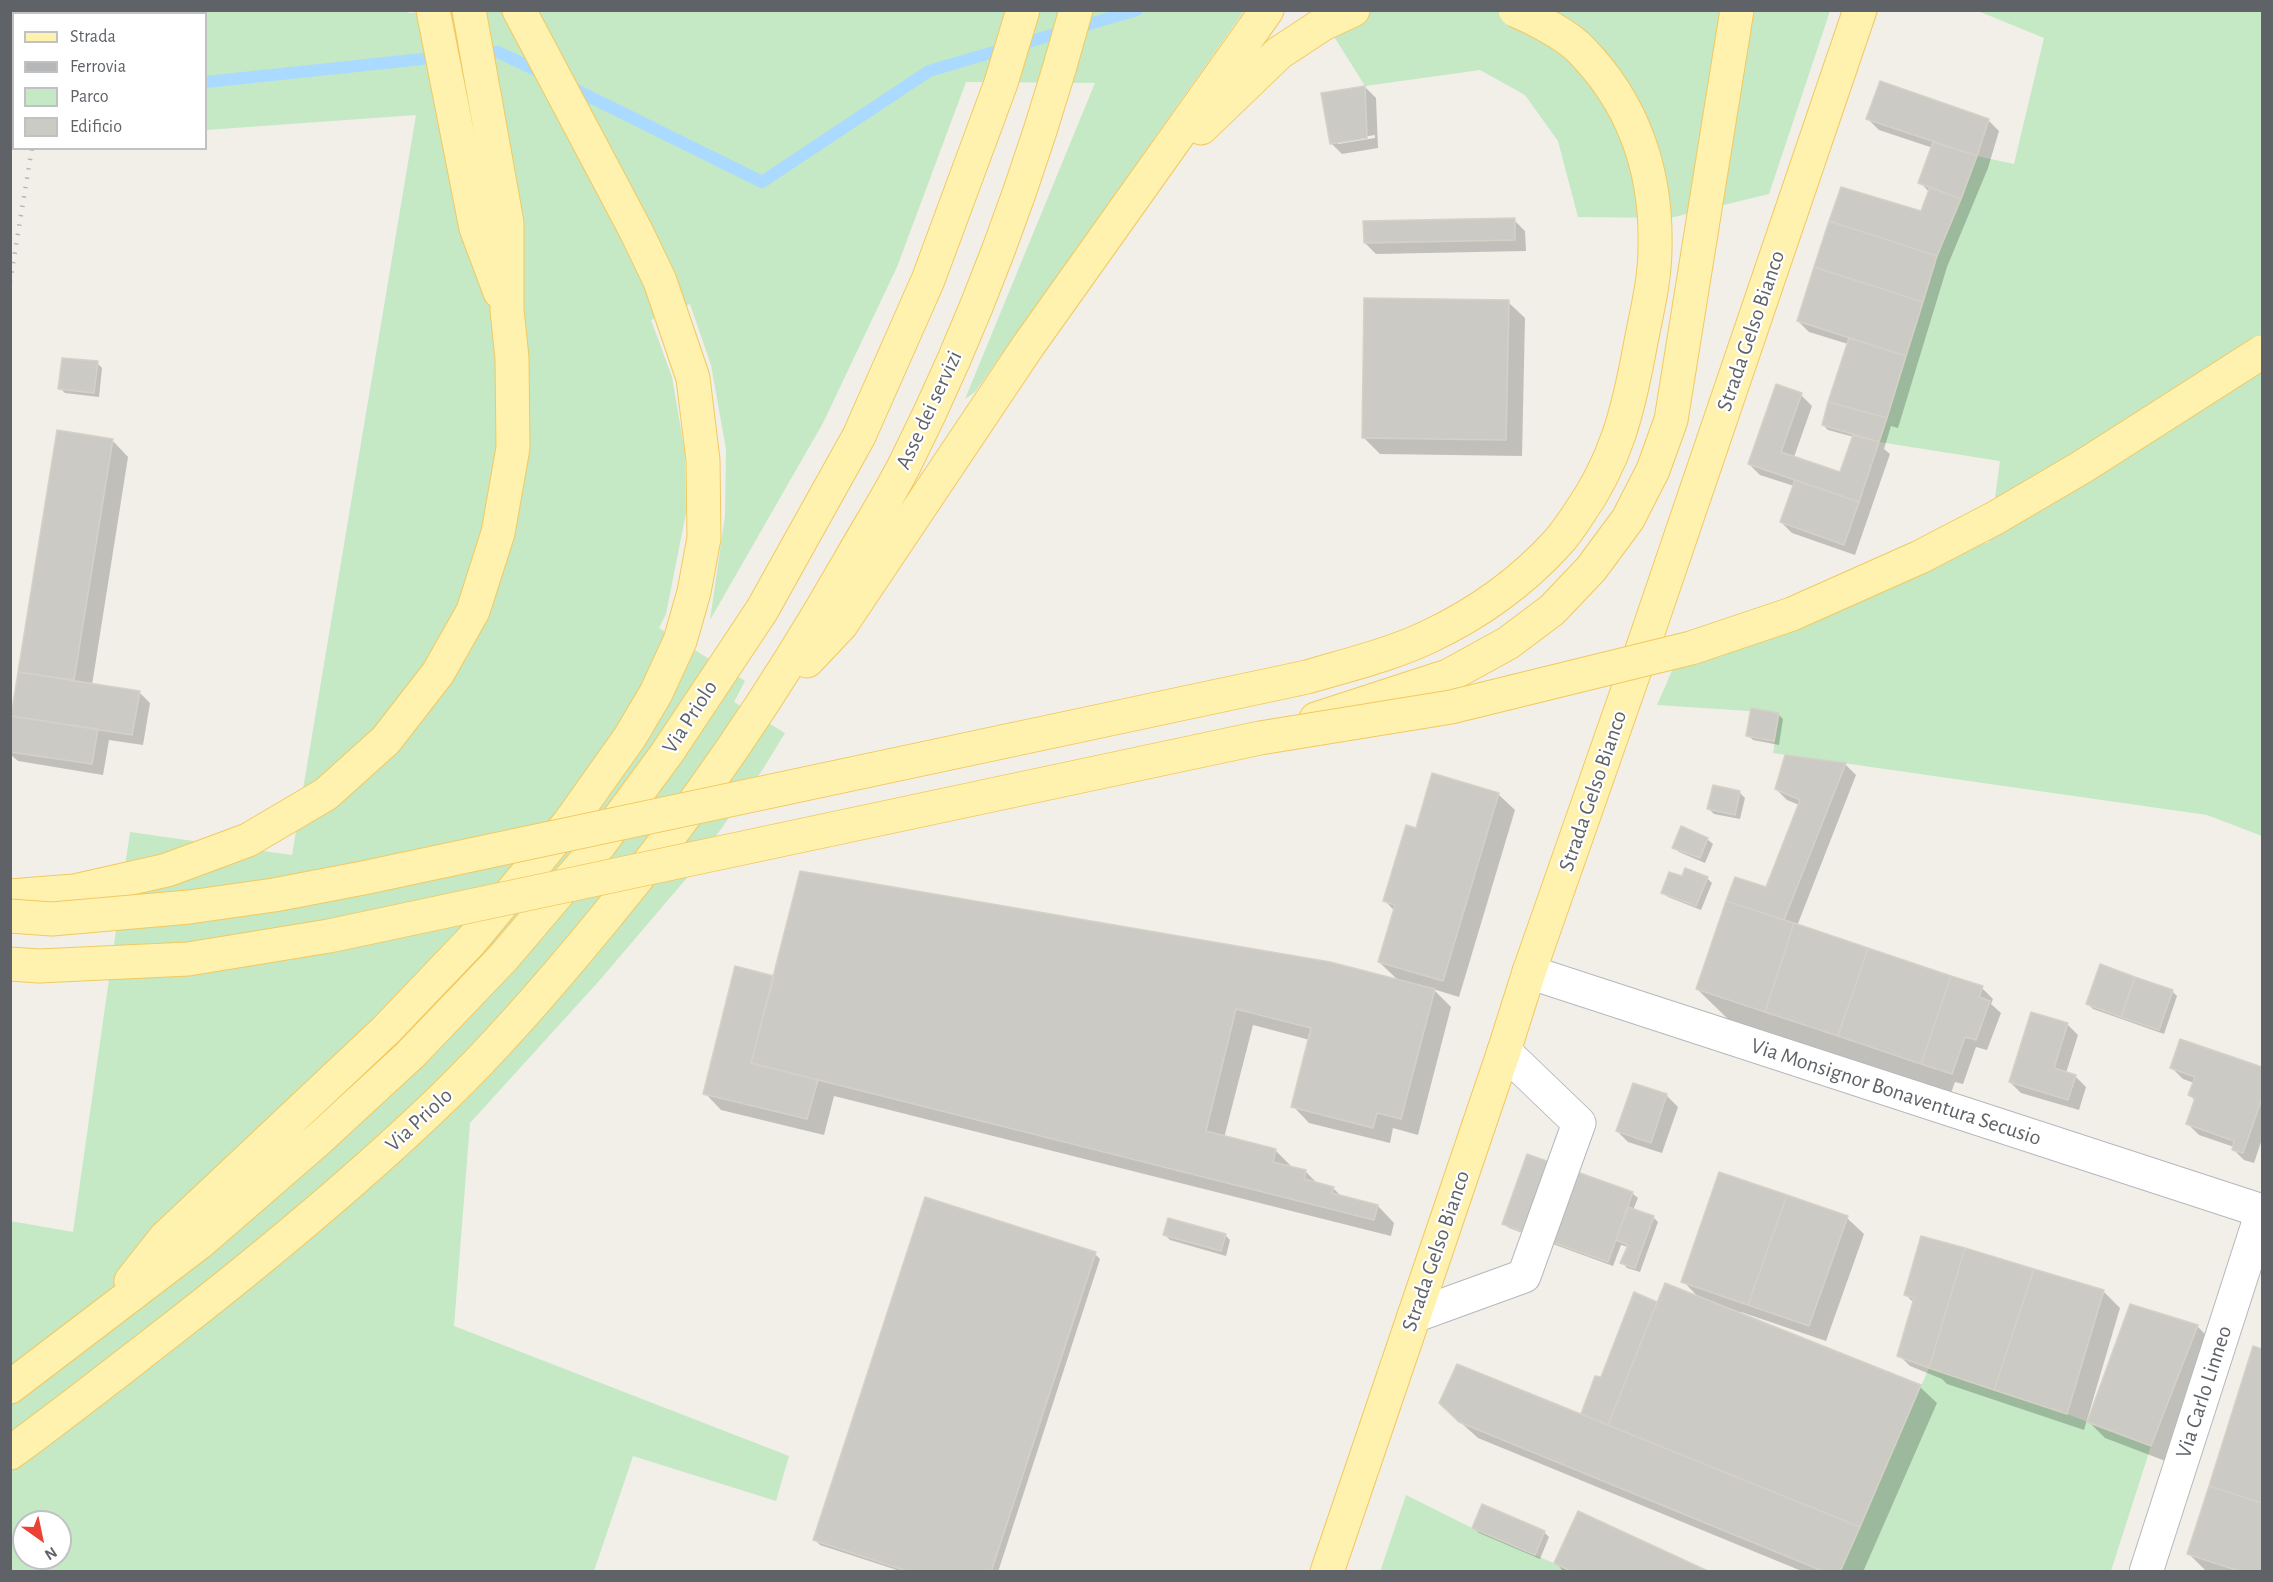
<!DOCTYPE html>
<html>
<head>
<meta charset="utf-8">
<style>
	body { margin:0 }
	#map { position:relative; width:2273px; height:1582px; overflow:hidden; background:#f1efe8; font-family:"Alegreya Sans",sans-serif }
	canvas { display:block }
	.frame { position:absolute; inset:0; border:12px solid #5f6368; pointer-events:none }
	.legend { position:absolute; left:12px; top:12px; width:195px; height:138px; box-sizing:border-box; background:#fff; border:2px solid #bfc1c3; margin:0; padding:8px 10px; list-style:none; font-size:18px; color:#5f6368 }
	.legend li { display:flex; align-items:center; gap:12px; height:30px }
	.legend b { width:30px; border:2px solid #bfc1c3 }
	.north { position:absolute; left:12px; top:1510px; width:60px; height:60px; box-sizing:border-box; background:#fff; border:2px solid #bfc1c3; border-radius:50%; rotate:147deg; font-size:16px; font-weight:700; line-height:24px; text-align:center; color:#5f6368 }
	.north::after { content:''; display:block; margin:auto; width:21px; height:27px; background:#ea4335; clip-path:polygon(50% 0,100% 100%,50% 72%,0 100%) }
</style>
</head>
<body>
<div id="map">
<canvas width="2273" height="1582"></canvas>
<div class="frame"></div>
<ul class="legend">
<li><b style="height:8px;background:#fff2af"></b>Strada</li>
<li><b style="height:8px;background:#b6b7b8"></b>Ferrovia</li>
<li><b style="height:16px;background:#c5e8c5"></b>Parco</li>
<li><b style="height:16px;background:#cccac5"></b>Edificio</li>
</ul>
<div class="north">N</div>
</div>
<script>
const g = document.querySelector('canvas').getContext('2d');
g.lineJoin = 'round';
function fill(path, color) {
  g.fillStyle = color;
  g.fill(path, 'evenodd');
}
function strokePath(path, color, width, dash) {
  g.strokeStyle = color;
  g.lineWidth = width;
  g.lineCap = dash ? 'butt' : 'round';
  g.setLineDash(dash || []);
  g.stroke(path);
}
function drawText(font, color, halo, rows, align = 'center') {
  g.font = font + ' "Alegreya Sans",sans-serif';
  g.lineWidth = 4.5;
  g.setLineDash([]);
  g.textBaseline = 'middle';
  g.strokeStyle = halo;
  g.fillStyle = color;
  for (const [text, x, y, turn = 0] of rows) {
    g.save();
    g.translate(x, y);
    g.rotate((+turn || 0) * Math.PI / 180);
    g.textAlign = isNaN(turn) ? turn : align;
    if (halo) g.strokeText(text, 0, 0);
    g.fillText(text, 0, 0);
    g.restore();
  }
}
fill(new Path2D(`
	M408,10L409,13L446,10L1244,11L975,392L965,399L1095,83L966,82L897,267L823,423L710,620L725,516L726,449L711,365L690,304L651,320L672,377L685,453L686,513L666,614L659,628L745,681L734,702L785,733L763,769L686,879L599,981L470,1123L454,1326L789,1456L776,1501L633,1456L594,1571H11L10,1221L73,1232L130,832L292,855L416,115L206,130V14L68,13L69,11ZM24,1522H60V1558H24Z
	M1318,11H1830L1769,194L1670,218L1578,217L1558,141L1525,95L1480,70L1365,86Z
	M1978,11H2262V836L2207,815L1773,753L1779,713L1657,705L1690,630L1890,568L1989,542L2000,461L1879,442L1937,256L1977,156L2014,164L2044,38Z
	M1929,1368L2067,1414L2151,1446L2111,1571L1840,1572Z
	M1406,1495L1472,1528L1572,1571L1380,1572Z`), '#c5e8c5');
fill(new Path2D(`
	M1365,87L1376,98L1378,148L1342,154L1331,143ZM1375,135V138L1338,144V141Z
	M1868,119L1988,120L1999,131L1988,168L1947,267L1898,428L1891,426L1884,449L1890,454L1855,555L1792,533L1781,522L1794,486L1760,475L1749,464L1801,395L1812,406L1794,457L1841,474L1854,437L1828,430L1823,425L1848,344L1809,332L1798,321L1922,213L1929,192L1920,182L1933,148L1879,130Z
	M1514,220L1525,231L1526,251L1376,254L1365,243Z
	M1508,302L1525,318L1522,456L1380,454L1363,437Z
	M97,363L102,368L99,397L65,393L60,388Z
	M59,432L112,440L128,457L92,685L139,692L150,703L143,745L109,740L103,775L18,761L10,754V727Z
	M1778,714L1783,719L1779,745L1753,740L1748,735Z
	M1845,764L1856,775L1797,926L1982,988L1993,999L1991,1004L2001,1013L1987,1050L1976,1047L1963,1084L1955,1082L1951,1093L1728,1019L1697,989L1767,889L1799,805L1787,800L1776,789Z
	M1740,793L1745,798L1740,819L1714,814L1709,809Z
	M1498,794L1515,810L1459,997L1433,989L1451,1007L1418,1135L1393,1128L1390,1143L1309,1123L1293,1106L1310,1040L1253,1025L1224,1138L1276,1151L1292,1167L1305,1171L1319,1185L1333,1188L1342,1197L1378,1206L1394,1223L1391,1236L834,1096L824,1135L721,1110L705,1093L775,978L1399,981L1379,962L1395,911L1385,901L1417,830Z
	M1707,839L1713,844L1705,863L1679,852L1674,847Z
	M1683,878H1707L1712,883L1701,910L1668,897L1663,892Z
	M2172,991L2177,996L2164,1034L2093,1009L2088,1004Z
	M2067,1024L2078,1035L2066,1073L2075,1076L2086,1087L2079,1110L2021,1093L2010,1082Z
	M2181,1041L2262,1069V1139L2254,1163L2244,1160L2233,1149L2234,1147L2199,1135L2188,1124L2195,1101L2190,1095L2194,1083L2183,1079L2172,1068Z
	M1633,1085L1667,1096L1678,1107L1662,1153L1628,1142L1617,1131Z
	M1632,1193L1638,1198L1633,1210L1653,1217L1658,1222L1640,1272L1627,1268L1622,1262L1628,1247L1621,1245L1613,1266L1509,1228L1503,1223Z
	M1847,1218L1864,1234L1826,1341L1741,1312L1740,1315L1920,1387L1937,1403L1863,1572H1804L1478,1438L1458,1420L1587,1418L1582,1413L1602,1379L1656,1303L1657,1305L1700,1299L1683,1281Z
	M1165,1235H1225L1230,1240L1226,1256L1170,1240Z
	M1965,1250L2104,1292L2120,1308L2084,1430L1947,1384L1942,1379L1910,1366L1899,1355L1914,1303L1905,1294Z
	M1095,1254L1100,1259L998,1572H903L820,1545L815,1540Z
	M2197,1326L2214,1343L2168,1462L2105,1438L2087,1420H2089Z
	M2254,1348L2262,1351V1572H2209L2205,1570L2189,1554Z
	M1474,1528L1544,1532L1549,1537L1540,1559L1479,1533Z
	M1556,1563L1707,1572H1564Z`), '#0003');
strokePath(new Path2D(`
	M477,54L498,52L544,74
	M206,82L441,57
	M568,86L762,182L929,71L1137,10`), '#aadaff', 12);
const building = new Path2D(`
	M1880,81L1989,119L1977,156L1866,119Z
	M1365,86L1367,138L1330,144L1321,93Z
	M1933,142L1977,156L1961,199L1918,183Z
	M1841,187L1921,211L1930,187L1961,199L1937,256L1829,221Z
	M1515,218V240L1364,243L1363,221Z
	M1829,221L1937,256L1923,302L1814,267Z
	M1814,267L1923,302L1906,356L1797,321Z
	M1364,298L1509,300L1506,440L1362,438Z
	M1849,338L1906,356L1887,418L1828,402Z
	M62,358L98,361L94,393L58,389Z
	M1776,384L1802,393L1781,452L1840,472L1853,435L1879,442L1859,502L1748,464Z
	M1828,402L1887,418L1879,442L1822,425Z
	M57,430L113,439L74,680L18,672Z
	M1795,480L1859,502L1844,545L1780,522Z
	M18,672L140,691L132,735L11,716Z
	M1751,708L1779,713L1774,741L1746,736Z
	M11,716L98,729L92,764L10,752Z
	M1785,755L1846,763L1784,920L1726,901L1735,877L1766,887L1800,800L1775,789Z
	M1432,773L1499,793L1443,981L1378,962L1395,905L1383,901L1406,825L1416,828Z
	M1713,785L1740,791L1735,815L1707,809Z
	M1681,826L1708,838L1700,858L1672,848Z
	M1685,868L1708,877L1696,906L1661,893L1669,872L1682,876Z
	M800,871L1330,962L1435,989L1401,1119L1377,1113L1373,1128L1291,1107L1311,1028L1236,1009L1206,1131L1276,1149L1273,1162L1306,1170L1304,1179L1334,1187L1332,1193L1378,1205L1374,1220L751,1063Z
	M1726,901L1794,923L1765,1012L1696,989Z
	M1794,923L1868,948L1838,1036L1765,1012Z
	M1868,948L1951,976L1921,1064L1838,1036Z
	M2100,964L2135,977L2121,1017L2086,1004Z
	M735,966L774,976L751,1063L818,1080L807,1119L703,1094Z
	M1951,976L1983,986L1979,997L1990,1001L1976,1040L1965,1037L1952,1074L1921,1064Z
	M2135,977L2173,990L2159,1030L2121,1017Z
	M2031,1012L2068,1023L2054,1068L2076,1075L2068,1100L2009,1082Z
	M2180,1039L2262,1067V1098L2243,1153L2232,1150L2234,1141L2186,1124L2195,1098L2188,1095L2195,1077L2170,1068Z
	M1633,1083L1667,1094L1651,1143L1616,1131Z
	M1527,1154L1633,1192L1608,1262L1502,1224Z
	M1719,1172L1787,1195L1748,1305L1681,1282Z
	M1787,1195L1848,1216L1809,1326L1748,1305Z
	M925,1197L1096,1252L991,1572H910L813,1540Z
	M1628,1207L1654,1216L1635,1268L1620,1263L1628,1245L1616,1240Z
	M1168,1218L1226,1234L1221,1251L1163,1235Z
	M1921,1236L1965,1248L1929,1368L1897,1356L1914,1298L1904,1295Z
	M1965,1248L2034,1269L1994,1390L1929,1368Z
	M2034,1269L2104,1290L2067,1414L1994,1390Z
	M1665,1283L1921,1385L1860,1527L1608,1425Z
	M1634,1292L1657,1302L1608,1425L1581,1414L1595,1376L1601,1377Z
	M2130,1304L2198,1325L2151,1446L2087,1422Z
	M2253,1346L2262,1349V1503L2209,1486Z
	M1457,1364L1860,1527L1840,1572H1825L1459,1422L1439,1403Z
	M2209,1486L2262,1503V1572H2242L2187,1554Z
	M1482,1504L1545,1531L1535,1555L1472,1528Z
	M1578,1511L1710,1572H1572L1554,1563Z`);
fill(building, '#cccac5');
strokePath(building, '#d6d1c6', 1.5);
const minor = new Path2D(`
	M1529,972L2262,1211
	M1414,1316L1524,1276L1579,1123L1504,1051
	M2146,1572L2262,1212`);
const major = new Path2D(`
	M433,10L476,228L500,292
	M1201,128L1279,53L1323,24L1353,10
	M807,661L841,625L1028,346L1267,10
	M1316,719L1448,676L1508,643L1552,610L1591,569L1628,519L1653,470L1671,420L1737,10
	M10,896L74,891L167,870L248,840L326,794L386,740L438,673L473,611L498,533L513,448L512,358L507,310V223L469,10
	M131,1281L165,1238L386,1030L471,941L569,823L630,737L656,693L680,641L694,592L704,538L703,460L693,378L660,281L636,231L519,10
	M10,1387L199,1243L319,1139L410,1055L503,958L600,844L667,753L762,610L859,436L928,280L1001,83L1023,10
	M10,1453C65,1413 118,1371 171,1330C266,1256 358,1180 444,1097C502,1041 554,980 604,919C697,807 777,688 849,562C867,530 887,499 904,466C977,321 1033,167 1076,10
	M1327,1572L1504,1051L1529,972L1644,644L1860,10`);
strokePath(minor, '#b5b8bc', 35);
strokePath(major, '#f2c960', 35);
strokePath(minor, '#fff', 33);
strokePath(major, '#fff2af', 33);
strokePath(new Path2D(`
	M32,14V10
	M55,14V10
	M10,144L14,126
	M10,282L32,148`), '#b6b7b8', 4.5, [1.5, 8]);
const majorBridge = new Path2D(`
	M10,916L52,919L189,907L274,895L363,878L1307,677C1347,665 1390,655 1428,637C1477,614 1523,581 1559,541C1566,533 1572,524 1578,515C1616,461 1628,412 1640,347C1646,315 1655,281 1655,248C1657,173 1634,104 1581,50C1567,35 1534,18 1515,10
	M10,964L39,966L188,959L329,936L1260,738L1451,707L1691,648L1792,614L1920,557L1995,518L2082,467L2262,352`);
strokePath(majorBridge, '#f2c960', 35, []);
strokePath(majorBridge, '#fff2af', 33);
drawText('22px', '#5f6368', '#fff', [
	["Strada Gelso Bianco",1751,331,-71],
	["Asse dei servizi",929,410,-65],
	["Via Priolo",690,717,-57],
	["Strada Gelso Bianco",1593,791,-71],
	["Via Monsignor Bonaventura Secusio",1896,1092,18],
	["Via Priolo",419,1120,-43],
	["Strada Gelso Bianco",1436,1251,-71],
	["Via Carlo Linneo",2204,1392,-72]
]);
</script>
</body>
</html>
